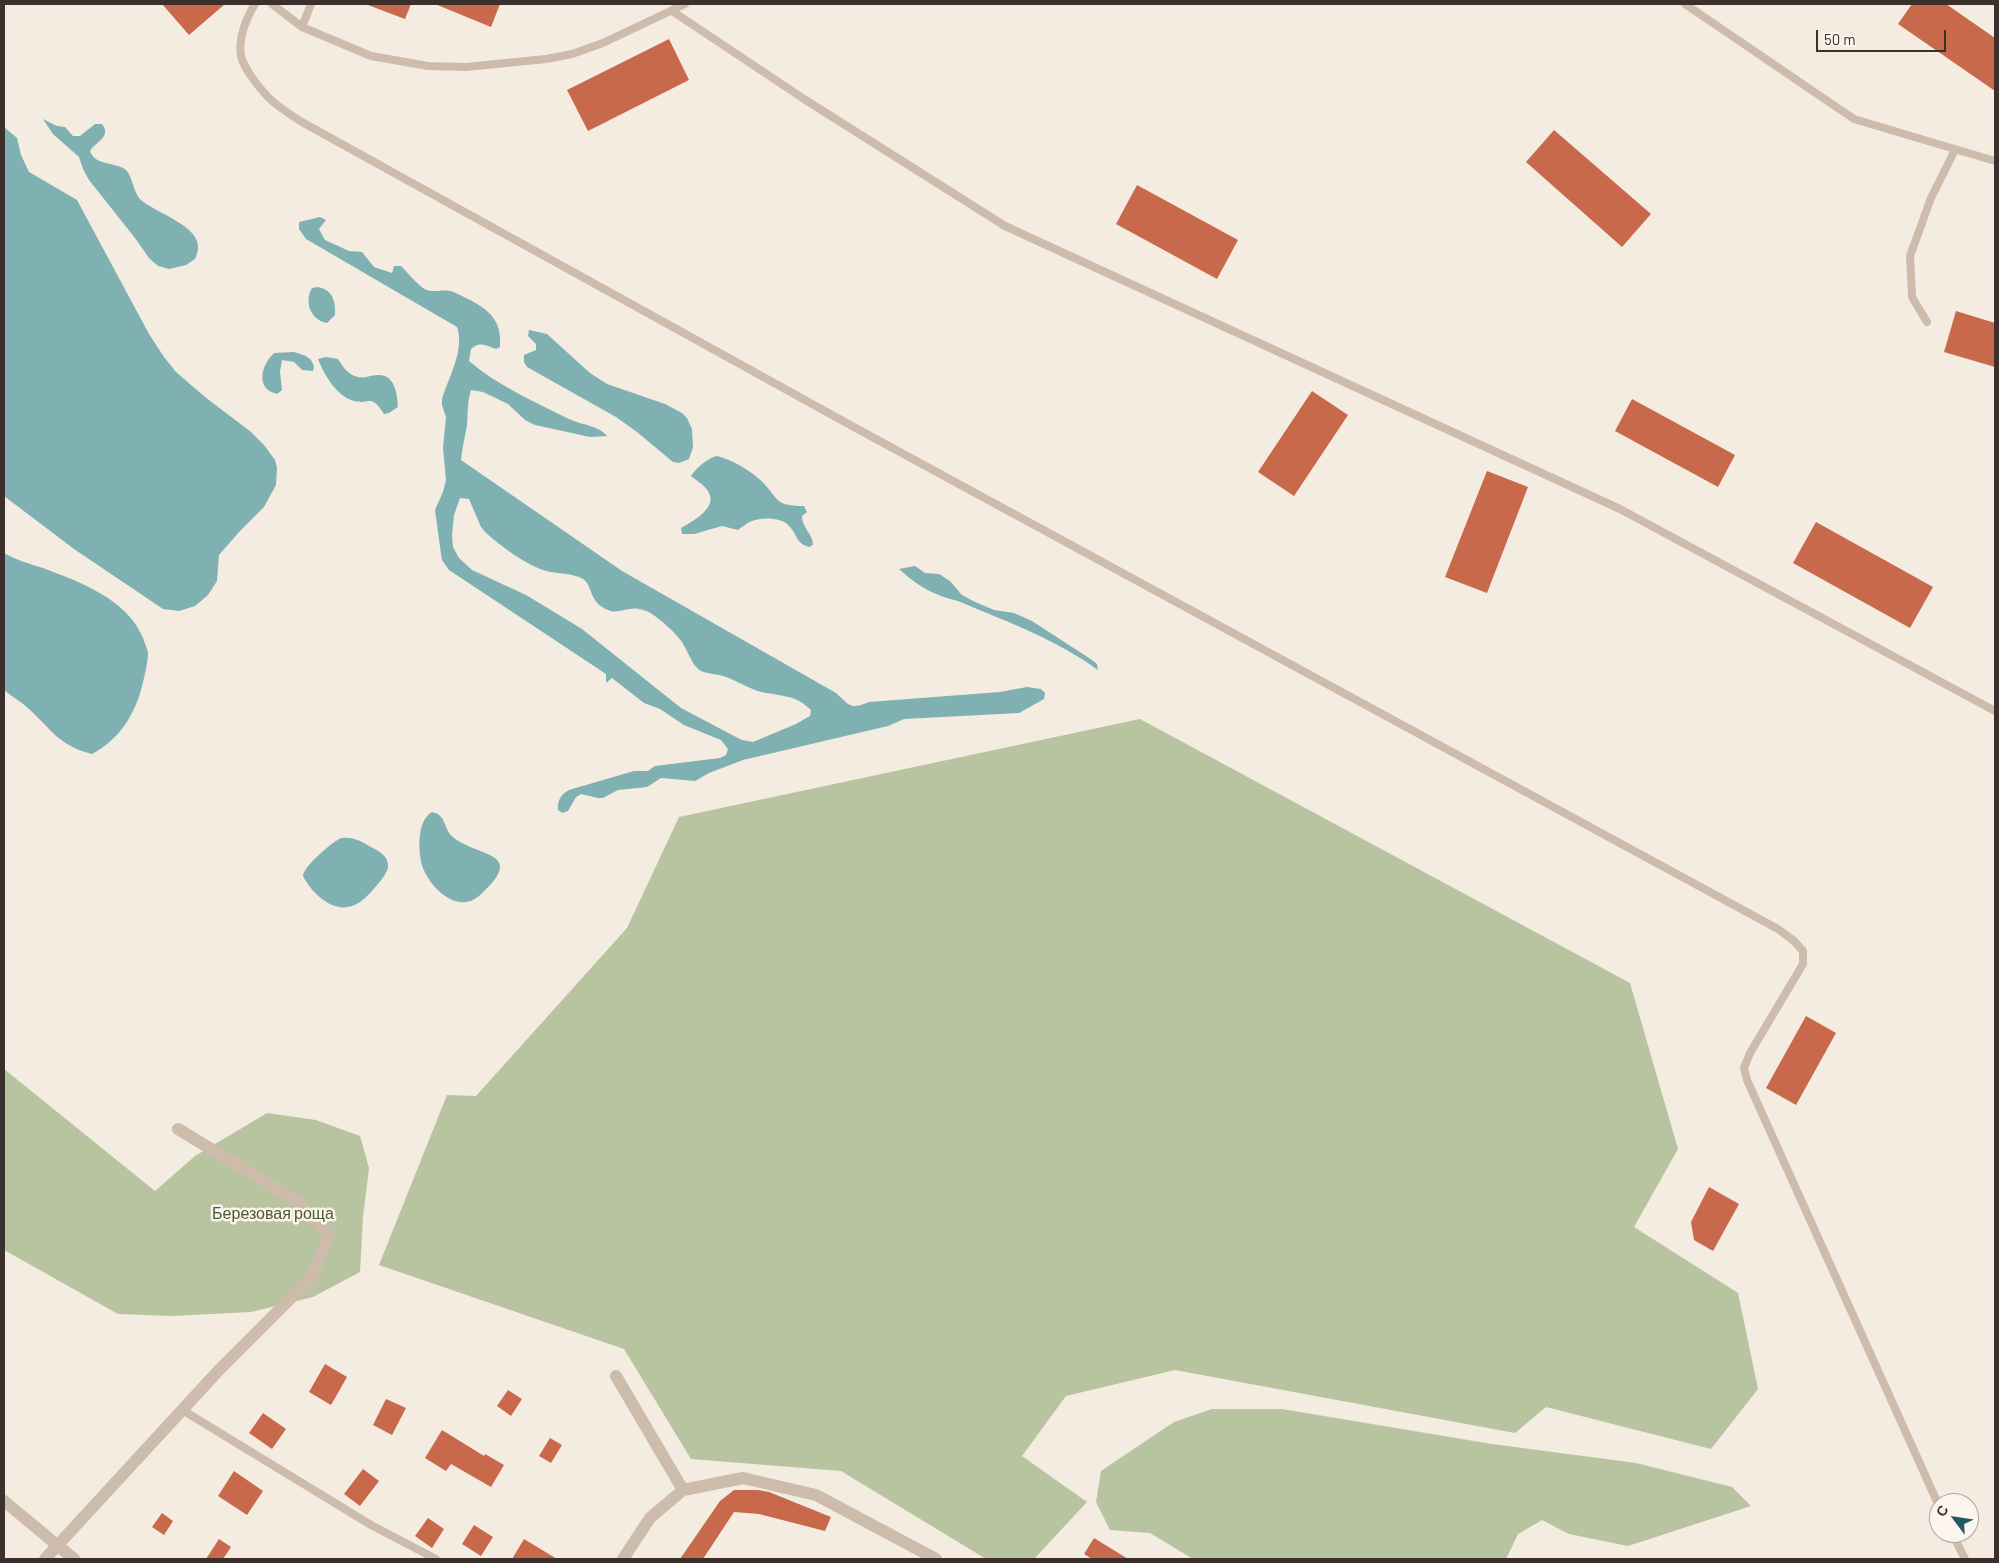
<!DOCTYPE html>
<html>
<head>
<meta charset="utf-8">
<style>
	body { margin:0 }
	#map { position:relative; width:1999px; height:1563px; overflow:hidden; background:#f4ebe1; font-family:Barlow,sans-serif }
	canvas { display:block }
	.frame { position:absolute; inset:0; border:5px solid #3b302b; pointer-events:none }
	.north { position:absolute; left:1929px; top:1493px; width:50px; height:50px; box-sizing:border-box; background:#fbf5ee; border:1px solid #aea6a0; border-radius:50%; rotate:301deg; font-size:14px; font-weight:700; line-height:20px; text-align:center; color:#3b302b }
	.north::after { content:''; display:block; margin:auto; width:18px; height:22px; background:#1f5a5e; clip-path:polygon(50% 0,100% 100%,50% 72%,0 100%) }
	.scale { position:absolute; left:1816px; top:30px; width:130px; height:22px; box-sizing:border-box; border:2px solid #3b302b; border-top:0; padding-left:6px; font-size:15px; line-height:18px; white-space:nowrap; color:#3b302b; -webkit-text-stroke:4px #fbf5ee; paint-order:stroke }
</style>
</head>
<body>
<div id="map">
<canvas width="1999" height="1563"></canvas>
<div class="frame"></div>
<div class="north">С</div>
<div class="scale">50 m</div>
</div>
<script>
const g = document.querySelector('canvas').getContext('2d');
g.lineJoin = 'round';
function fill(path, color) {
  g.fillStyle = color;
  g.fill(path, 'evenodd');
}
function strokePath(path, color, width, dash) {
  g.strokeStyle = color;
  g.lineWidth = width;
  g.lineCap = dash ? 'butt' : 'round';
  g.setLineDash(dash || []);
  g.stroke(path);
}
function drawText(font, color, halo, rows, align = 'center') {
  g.font = font + ' Barlow,sans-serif';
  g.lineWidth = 5;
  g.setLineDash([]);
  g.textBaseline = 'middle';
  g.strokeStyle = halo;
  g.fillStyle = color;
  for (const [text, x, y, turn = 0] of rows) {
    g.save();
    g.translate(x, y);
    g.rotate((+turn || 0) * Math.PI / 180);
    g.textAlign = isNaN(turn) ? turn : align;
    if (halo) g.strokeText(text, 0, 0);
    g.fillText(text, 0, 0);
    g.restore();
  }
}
fill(new Path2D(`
	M1140,719L1630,983L1678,1149L1634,1227L1738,1293L1758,1389L1711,1449L1546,1407L1515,1433L1175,1370L1066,1396L1022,1456L1087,1502L1034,1559H986L841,1471L691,1459L624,1349L379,1265L447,1095L476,1096L627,928L679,817Z
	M4,1069L155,1191L195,1156L267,1113L316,1120L360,1136L369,1168L363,1217L360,1272L313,1297L251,1312L173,1316L118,1314L4,1250Z
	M1212,1409H1282L1492,1444L1636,1463L1732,1487L1751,1506L1628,1546L1569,1534L1542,1520L1518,1534L1506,1559H1193L1150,1533L1110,1530L1096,1502L1101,1471L1174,1422Z`), '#b8c4a0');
fill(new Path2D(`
	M43,119L57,126L65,127L73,136H80L95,124H102C112,137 96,141 90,151C95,165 111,162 123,168C133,173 132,191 141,200C156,213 200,226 198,248C198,252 196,256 195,259L186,265L169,269L158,266L149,258L135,238L89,180L83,169L79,157L53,134Z
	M4,127L17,138L21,155L29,172L77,200L149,334L164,357L176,372L205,397L251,432L264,445L275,460L277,468L276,485L264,507L240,531L219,555L217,581L208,595L195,606L179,611L163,609L74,549L4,496Z
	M320,217L326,220L319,229L325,240L349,251L362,252L374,267L392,273L394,266H401C408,273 415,282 423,288C431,294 442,289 450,291C456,292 463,297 468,299C490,310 502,321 500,347L496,349C486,345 479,341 471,349L469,361C498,386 535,402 569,419C581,425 598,425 607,436L590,437L535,425L525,420L508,404L483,392L471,390C467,403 468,412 467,425C465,437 462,448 461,460L622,571L836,693C850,706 851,710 869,702L1000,692L1027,687L1041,689L1045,693L1044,699L1019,713L904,719L888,726L743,760L709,773L695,781L661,778L647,787L618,790L603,798H598L581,794L576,797L568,811L562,813L558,810C557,801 561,794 569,790L634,771H648L655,766L720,758L726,755L728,749L721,740L684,725L660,709L644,703L612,678L606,683V674L449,570L442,560L441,554L435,510L443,492L446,480L443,448L446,417L442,405V399C449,376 465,350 457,327L306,239L299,229V222ZM460,498L469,499L481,527L485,532C502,547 524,564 546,571C558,574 573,573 583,579C593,585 588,602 608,610C621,616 631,601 652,614C662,621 675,632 682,642C688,651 692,666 701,671C708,674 716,674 723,676C734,679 744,686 755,690C776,697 793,692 811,710L810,716L796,724L753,742L742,740L732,735L681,708L582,629L526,595L472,570L459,558L453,547L452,535L454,515Z
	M318,287C333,290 336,302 335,315L327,323C310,320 304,301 312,288Z
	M529,330L547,334L590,373L607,384L665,404L682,413L687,418L692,429L693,447L689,459L679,463L673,462L637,432L616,417L527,367L524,362V355L536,350V344L528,336Z
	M294,352L306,356L311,360L314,366L313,371L302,370L294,362L282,360L280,372L282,390L277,394C255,389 261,365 274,353Z
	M326,357L338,359C343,367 348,375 358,377C365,379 370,375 377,375C395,374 397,393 398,407L389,413L384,414C370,393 371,405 354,401C336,396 324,374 318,359Z
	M717,456C732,460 746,468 758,478C779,496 771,506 804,506L807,512L802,516C802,528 813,534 813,545L809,547C797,544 797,535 790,527C783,517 762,517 752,521C747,523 742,527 738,530L722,526L694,534H682L681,528C691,522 717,509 709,493C706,486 697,481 691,476C696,468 708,458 717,456Z
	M4,553C16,560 30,564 43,568C80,582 127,599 143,638C144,642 147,648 148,652C148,664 144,678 141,690C133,718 118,740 92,754C58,745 53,731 29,709C22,702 12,697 4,690Z
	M915,566L925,573L939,574L950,581L962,595L975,602L994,610L1014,613L1032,621L1092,660L1097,664L1098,670C1057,640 1010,623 963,603C956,600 949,599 941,596C925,590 912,581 899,569Z
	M432,812C447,815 443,829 453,837C478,858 529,851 479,896C458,914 431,889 423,868C418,854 416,821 432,812Z
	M341,838C353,837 359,840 369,846C376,850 387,854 388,864C389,871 382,879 378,884C371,892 362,903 352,906C332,913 311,892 303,876C303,867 332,842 341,838Z`), '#7fb0b2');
fill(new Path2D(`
	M162,4H225L189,35Z
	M368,4H411L405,19L368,5Z
	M435,4H500L491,27Z
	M1912,4H1946L1995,38V91L1898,24Z
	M669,39L689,80L588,131L567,90Z
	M1554,130L1651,214L1622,247L1526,162Z
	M1137,185L1238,240L1217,279L1116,224Z
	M1956,311L1995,323V367L1944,352Z
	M1312,391L1348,415L1294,496L1258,472Z
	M1632,399L1735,455L1718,487L1615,431Z
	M1487,471L1528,487L1487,593L1445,577Z
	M1816,522L1933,587L1910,628L1793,563Z
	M1806,1016L1836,1033L1796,1105L1766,1088Z
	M1709,1187L1739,1204L1713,1251L1694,1240L1691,1222Z
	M325,1364L347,1377L331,1405L309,1392Z
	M508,1390L522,1399L511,1416L497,1406Z
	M386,1399L406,1408L392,1435L373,1425Z
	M263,1413L286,1429L272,1449L249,1433Z
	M442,1430L484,1456L485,1454L504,1465L491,1487L451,1464L446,1471L425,1458Z
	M550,1438L562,1445L551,1463L539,1456Z
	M363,1469L379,1481L360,1506L344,1494Z
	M234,1471L263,1491L247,1515L218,1496Z
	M734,1490H758L769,1492L831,1517L825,1531L759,1514L734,1512L703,1559H680L720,1501Z
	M162,1513L173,1521L164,1535L152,1527Z
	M428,1518L444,1529L432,1548L415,1536Z
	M474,1525L493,1537L481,1556L462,1544Z
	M1094,1538L1128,1559H1092L1084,1554Z
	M219,1539L231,1547L223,1559H206Z
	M524,1539L557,1559H512Z`), '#c8694b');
strokePath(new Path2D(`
	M255,4C246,18 238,39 241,56C244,69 260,89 269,98C278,107 290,114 300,121L852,426L1778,929L1794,941L1803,951V964L1750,1053L1744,1068L1747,1080L1939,1506
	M272,4L302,27L371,56L428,66L466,67L546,59L572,54L603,43L685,4
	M1685,4L1854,119L1995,161
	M672,11L804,99L1005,226L1620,509L1995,711
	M302,27L311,4
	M1927,322L1912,297L1910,256L1931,198L1955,150
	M184,1411L371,1525L436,1559
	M1952,1533L1965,1559`), '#cdbbac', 8);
strokePath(new Path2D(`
	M616,1376L683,1490L743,1478L816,1495L936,1559
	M57,1545L74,1559
	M45,1559L219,1370L312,1277L329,1235L297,1201L178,1129
	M623,1559L650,1518L683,1490`), '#cdbbac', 12);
strokePath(new Path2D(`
	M4,1501L57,1545`), '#cdbbac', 12);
drawText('16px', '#4a5a2e', '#fbf5ee', [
	["Березовая роща",273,1214]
]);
</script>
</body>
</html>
